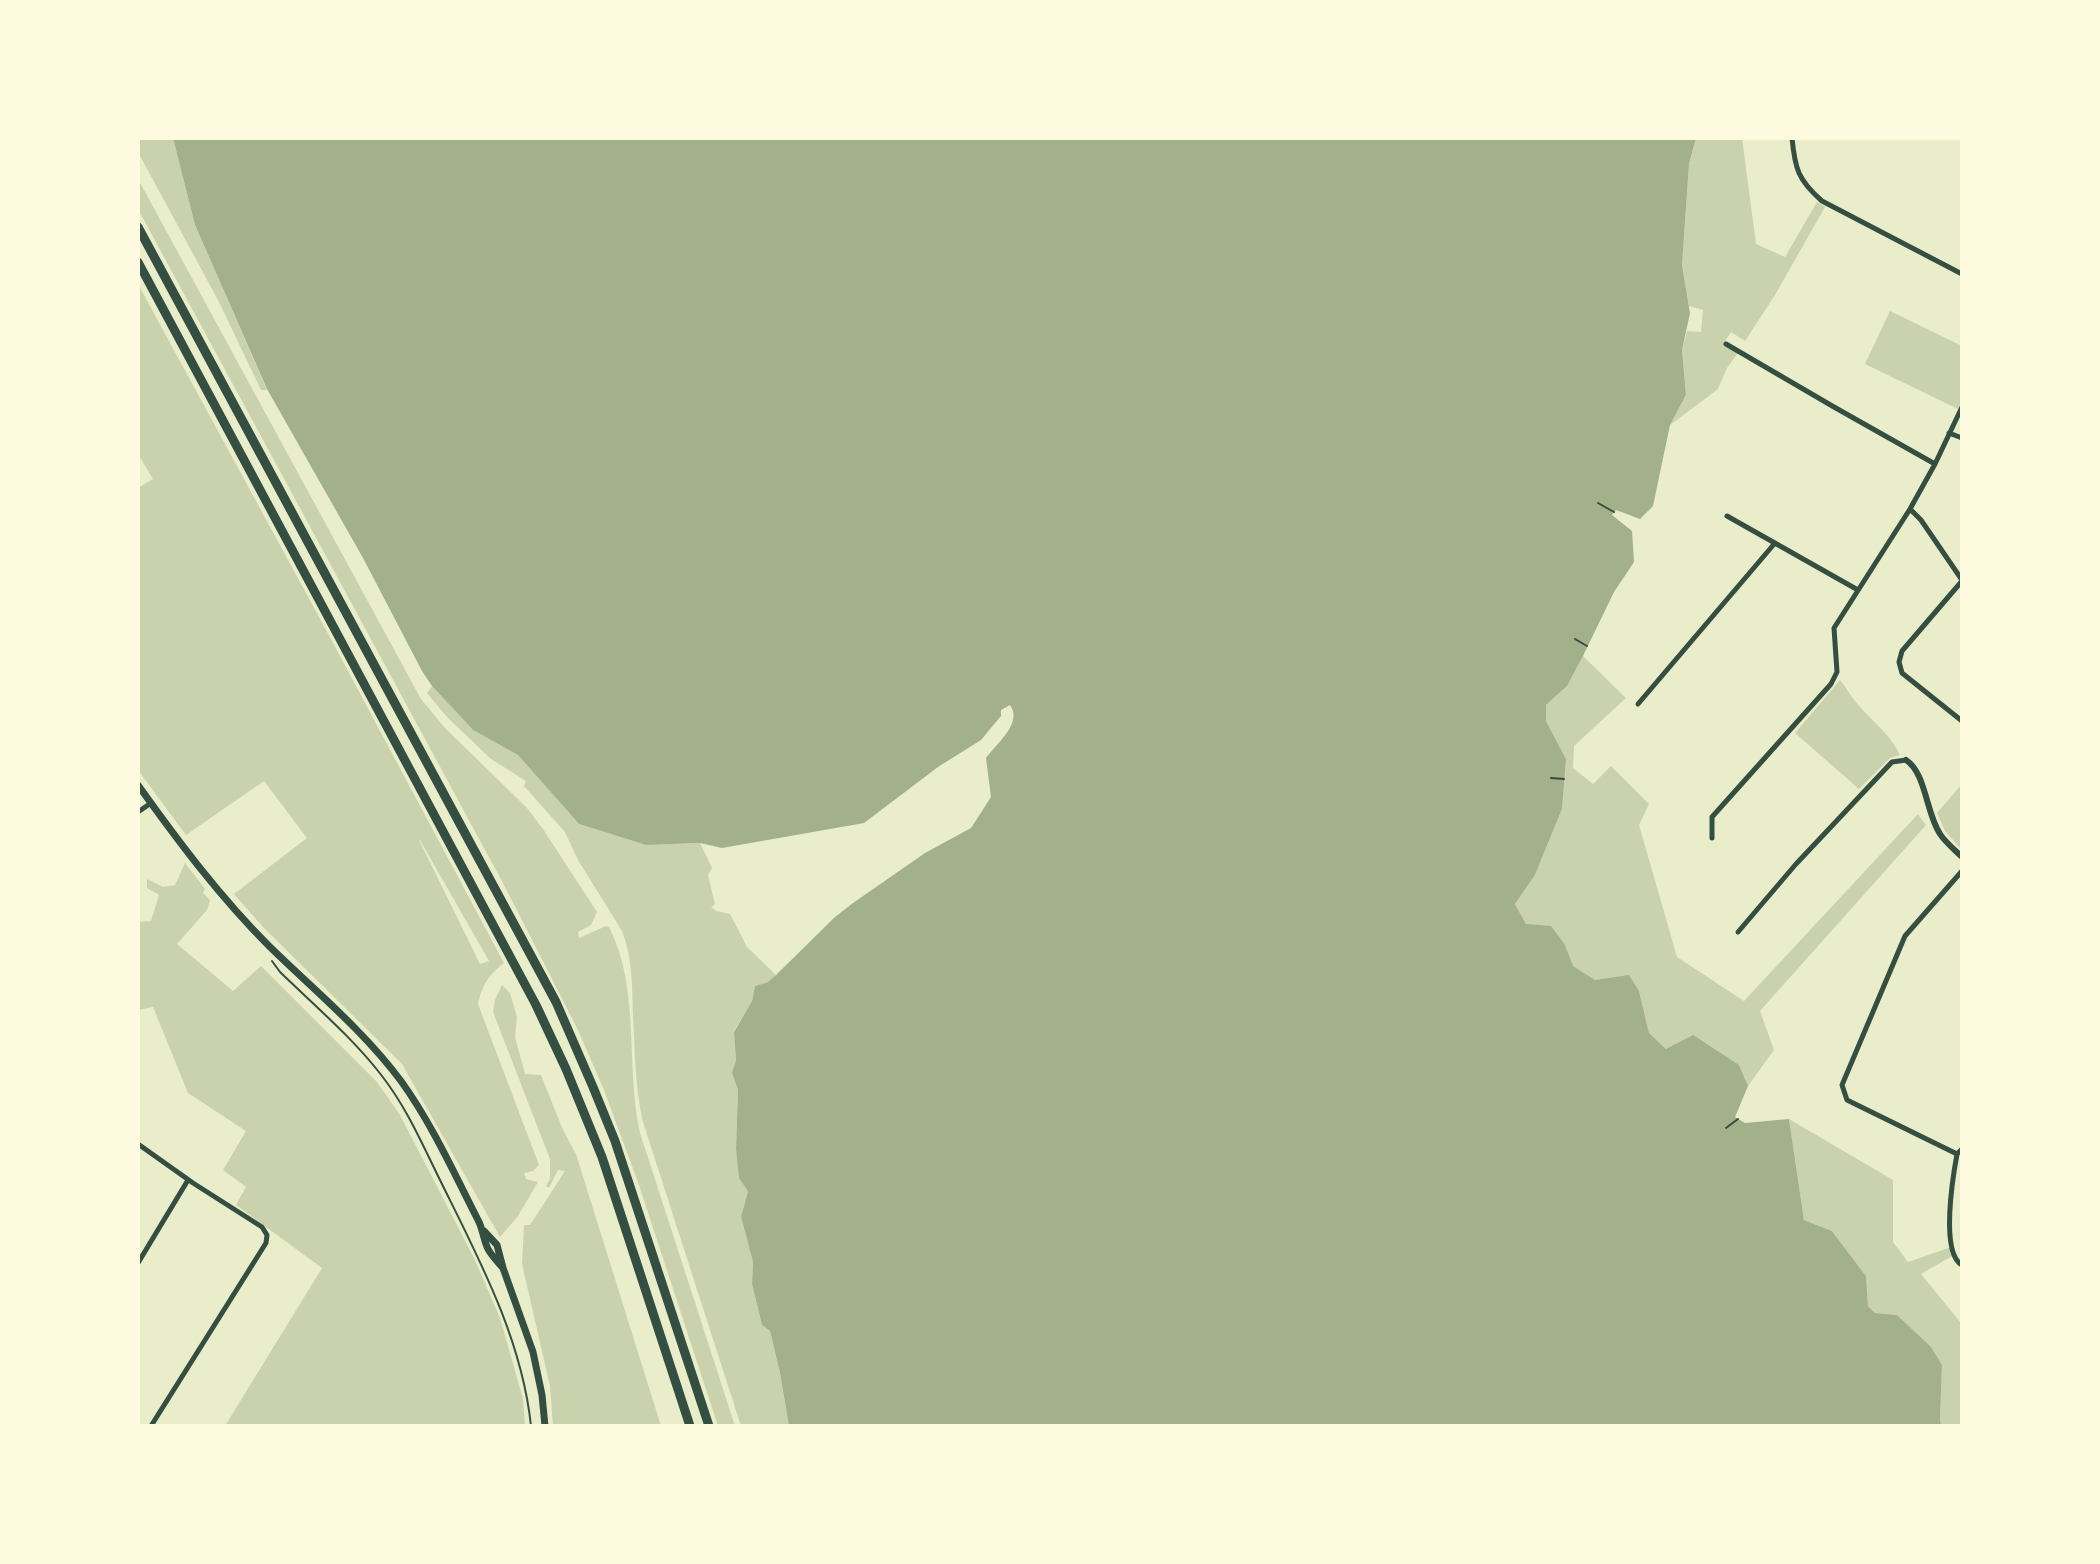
<!DOCTYPE html>
<html>
<head>
<meta charset="utf-8">
<style>
	body { margin:0 }
	#map { position:relative; width:2100px; height:1564px; overflow:hidden; background:#e9edc9; font-family:Inter,sans-serif }
	canvas { display:block }
	.frame { position:absolute; inset:0; border:140px solid #fefae0; pointer-events:none }
</style>
</head>
<body>
<div id="map">
<canvas width="2100" height="1564"></canvas>
<div class="frame"></div>
</div>
<script>
const g = document.querySelector('canvas').getContext('2d');
g.lineJoin = 'round';
function fill(path, color) {
  g.fillStyle = color;
  g.fill(path, 'evenodd');
}
function strokePath(path, color, width, dash) {
  g.strokeStyle = color;
  g.lineWidth = width;
  g.lineCap = dash ? 'butt' : 'round';
  g.setLineDash(dash || []);
  g.stroke(path);
}
fill(new Path2D(`
	M138,138H173L195,225L267,390H261L219,302L138,152Z
	M1696,138H1742L1756,244L1785,257L1817,202L1825,207L1775,295L1745,341L1731,332L1725,341L1739,351L1727,368L1718,389L1670,425L1686,395L1682,350L1687,331L1701,332L1703,310L1689,306L1682,265L1689,164Z
	M138,179L421,699L445,728L527,808L543,829L597,912L591,925L578,932L579,938L606,926L609,927C641,990 625,1065 640,1133L735,1426H718L639,1185L604,1090L578,1030L503,883L138,209Z
	M138,284L325,628L504,963C488,975 482,986 478,1004L539,1165L533,1171L524,1173L526,1179L538,1182L518,1216L500,1237L402,1064L263,927L234,894L307,838L264,781L186,835L138,770V488L153,479L138,454ZM419,840H420L489,961L480,964Z
	M1890,311L1962,346V400L1958,409L1865,364Z
	M1583,656L1626,698L1574,746L1573,768L1593,784L1611,766L1649,804L1639,825L1677,957L1744,1001L1918,814L1926,825L1760,1011L1774,1050L1748,1086L1739,1065L1666,1049L1649,1033L1639,991L1595,980L1572,966L1565,945L1526,924L1515,904L1535,875L1562,809L1566,759L1546,721V705L1567,686Z
	M1840,680C1846,687 1849,694 1855,701C1870,720 1890,733 1900,755L1890,758L1859,789L1795,733Z
	M432,686L473,730L518,755L579,824L646,845L700,843L712,868L708,875L715,904L711,907L716,911L730,914L747,947L776,975L768,982L755,986L752,1001L734,1031L736,1060L732,1073L738,1090L736,1148L748,1191L741,1217L753,1262L752,1284L762,1325L770,1331L780,1373L789,1426H741L643,1122C635,1087 635,1052 633,1017C632,988 633,959 622,931L578,860L565,832L524,786L526,781L491,759L447,717L427,693Z
	M1962,784V850L1945,831L1937,813Z
	M185,863L205,889L203,893L210,900L207,910L177,944L233,991L261,966L377,1082L400,1115L474,1258L500,1318L523,1399L525,1426H225L322,1268L236,1205L246,1187L223,1170L246,1131L188,1093L153,1007L138,1010V922L151,921L159,895L147,888V879L163,887L175,885Z
	M502,985L510,993L517,1017L515,1037L525,1074L541,1075L563,1130L576,1154L661,1426H553L550,1386L522,1264L524,1225H530L565,1171L558,1170L549,1188L546,1186L550,1179V1159L493,1012L495,1000Z
	M1789,1119L1893,1180V1242L1908,1262L1951,1247L1954,1255L1921,1274L1961,1323L1962,1426H1942L1940,1421L1942,1365L1897,1315L1875,1313L1868,1306L1866,1276L1832,1231L1804,1220Z`), '#cad2ad');
fill(new Path2D(`
	M173,138H1696L1689,164L1682,265L1690,313L1682,350L1686,395L1670,425L1653,506L1640,519L1616,510L1612,515L1632,531L1634,562L1614,592L1583,656L1567,686L1546,705V721L1566,759L1562,809L1535,875L1515,904L1526,924L1551,926L1565,945L1573,966L1595,980L1629,975L1639,991L1649,1033L1666,1049L1693,1035L1739,1065L1748,1086L1735,1117L1745,1123L1789,1119L1804,1220L1832,1231L1866,1276L1868,1306L1875,1313L1897,1315L1931,1347L1942,1365L1940,1421L1942,1426H789L780,1373L770,1331L762,1325L752,1284L753,1262L741,1217L748,1191L739,1178L736,1148L738,1090L732,1073L736,1060L734,1032L752,1001L755,986L768,982L776,975L835,917L853,903L925,853L971,828L991,797L986,758C997,743 1023,723 1010,705L1001,710V716L981,740L938,767L864,823L722,848L700,843L646,845L579,824L518,755L473,730L432,686L422,671L363,558L267,389L195,225Z`), '#a3b18a');
strokePath(new Path2D(`
	M1598,503L1614,512
	M1575,639L1587,646
	M1551,778L1564,779
	M272,961L280,972C314,1005 353,1038 382,1076C407,1108 423,1146 441,1182C479,1259 522,1339 531,1426
	M1726,1128L1738,1119`), '#344e41', 2);
strokePath(new Path2D(`
	M1792,138C1795,169 1798,180 1822,201L1962,274
	M1726,344L1834,407L1935,464
	M1949,433L1962,438
	M1910,509L1921,520L1962,580
	M1727,516L1858,590
	M1962,581L1902,651L1899,662L1902,673L1962,721
	M1638,704L1775,543
	M138,812L151,803
	M1712,838V817L1831,684L1837,672L1834,628L1910,509L1935,464L1962,407
	M1962,871L1905,936L1842,1085L1847,1100L1957,1154L1962,1149
	M1738,932L1796,864L1892,762L1906,760
	M138,1144L193,1183L262,1227L267,1235L266,1243L151,1426
	M1957,1154C1953,1176 1940,1253 1962,1265
	M138,1263L188,1180`), '#344e41', 5);
strokePath(new Path2D(`
	M1906,760C1926,773 1926,813 1940,834C1945,842 1955,850 1962,857`), '#344e41', 6);
strokePath(new Path2D(`
	M138,785C178,841 220,897 269,946C314,990 363,1030 401,1081C432,1124 454,1173 478,1220C483,1229 483,1239 488,1249C491,1255 498,1262 503,1268
	M484,1231L497,1245L503,1268L533,1352L542,1395L545,1426`), '#344e41', 7);
strokePath(new Path2D(`
	M138,227L556,1002L593,1087L615,1141L709,1426
	M138,262L536,1005L566,1069L602,1157L690,1426`), '#344e41', 9);
</script>
</body>
</html>
